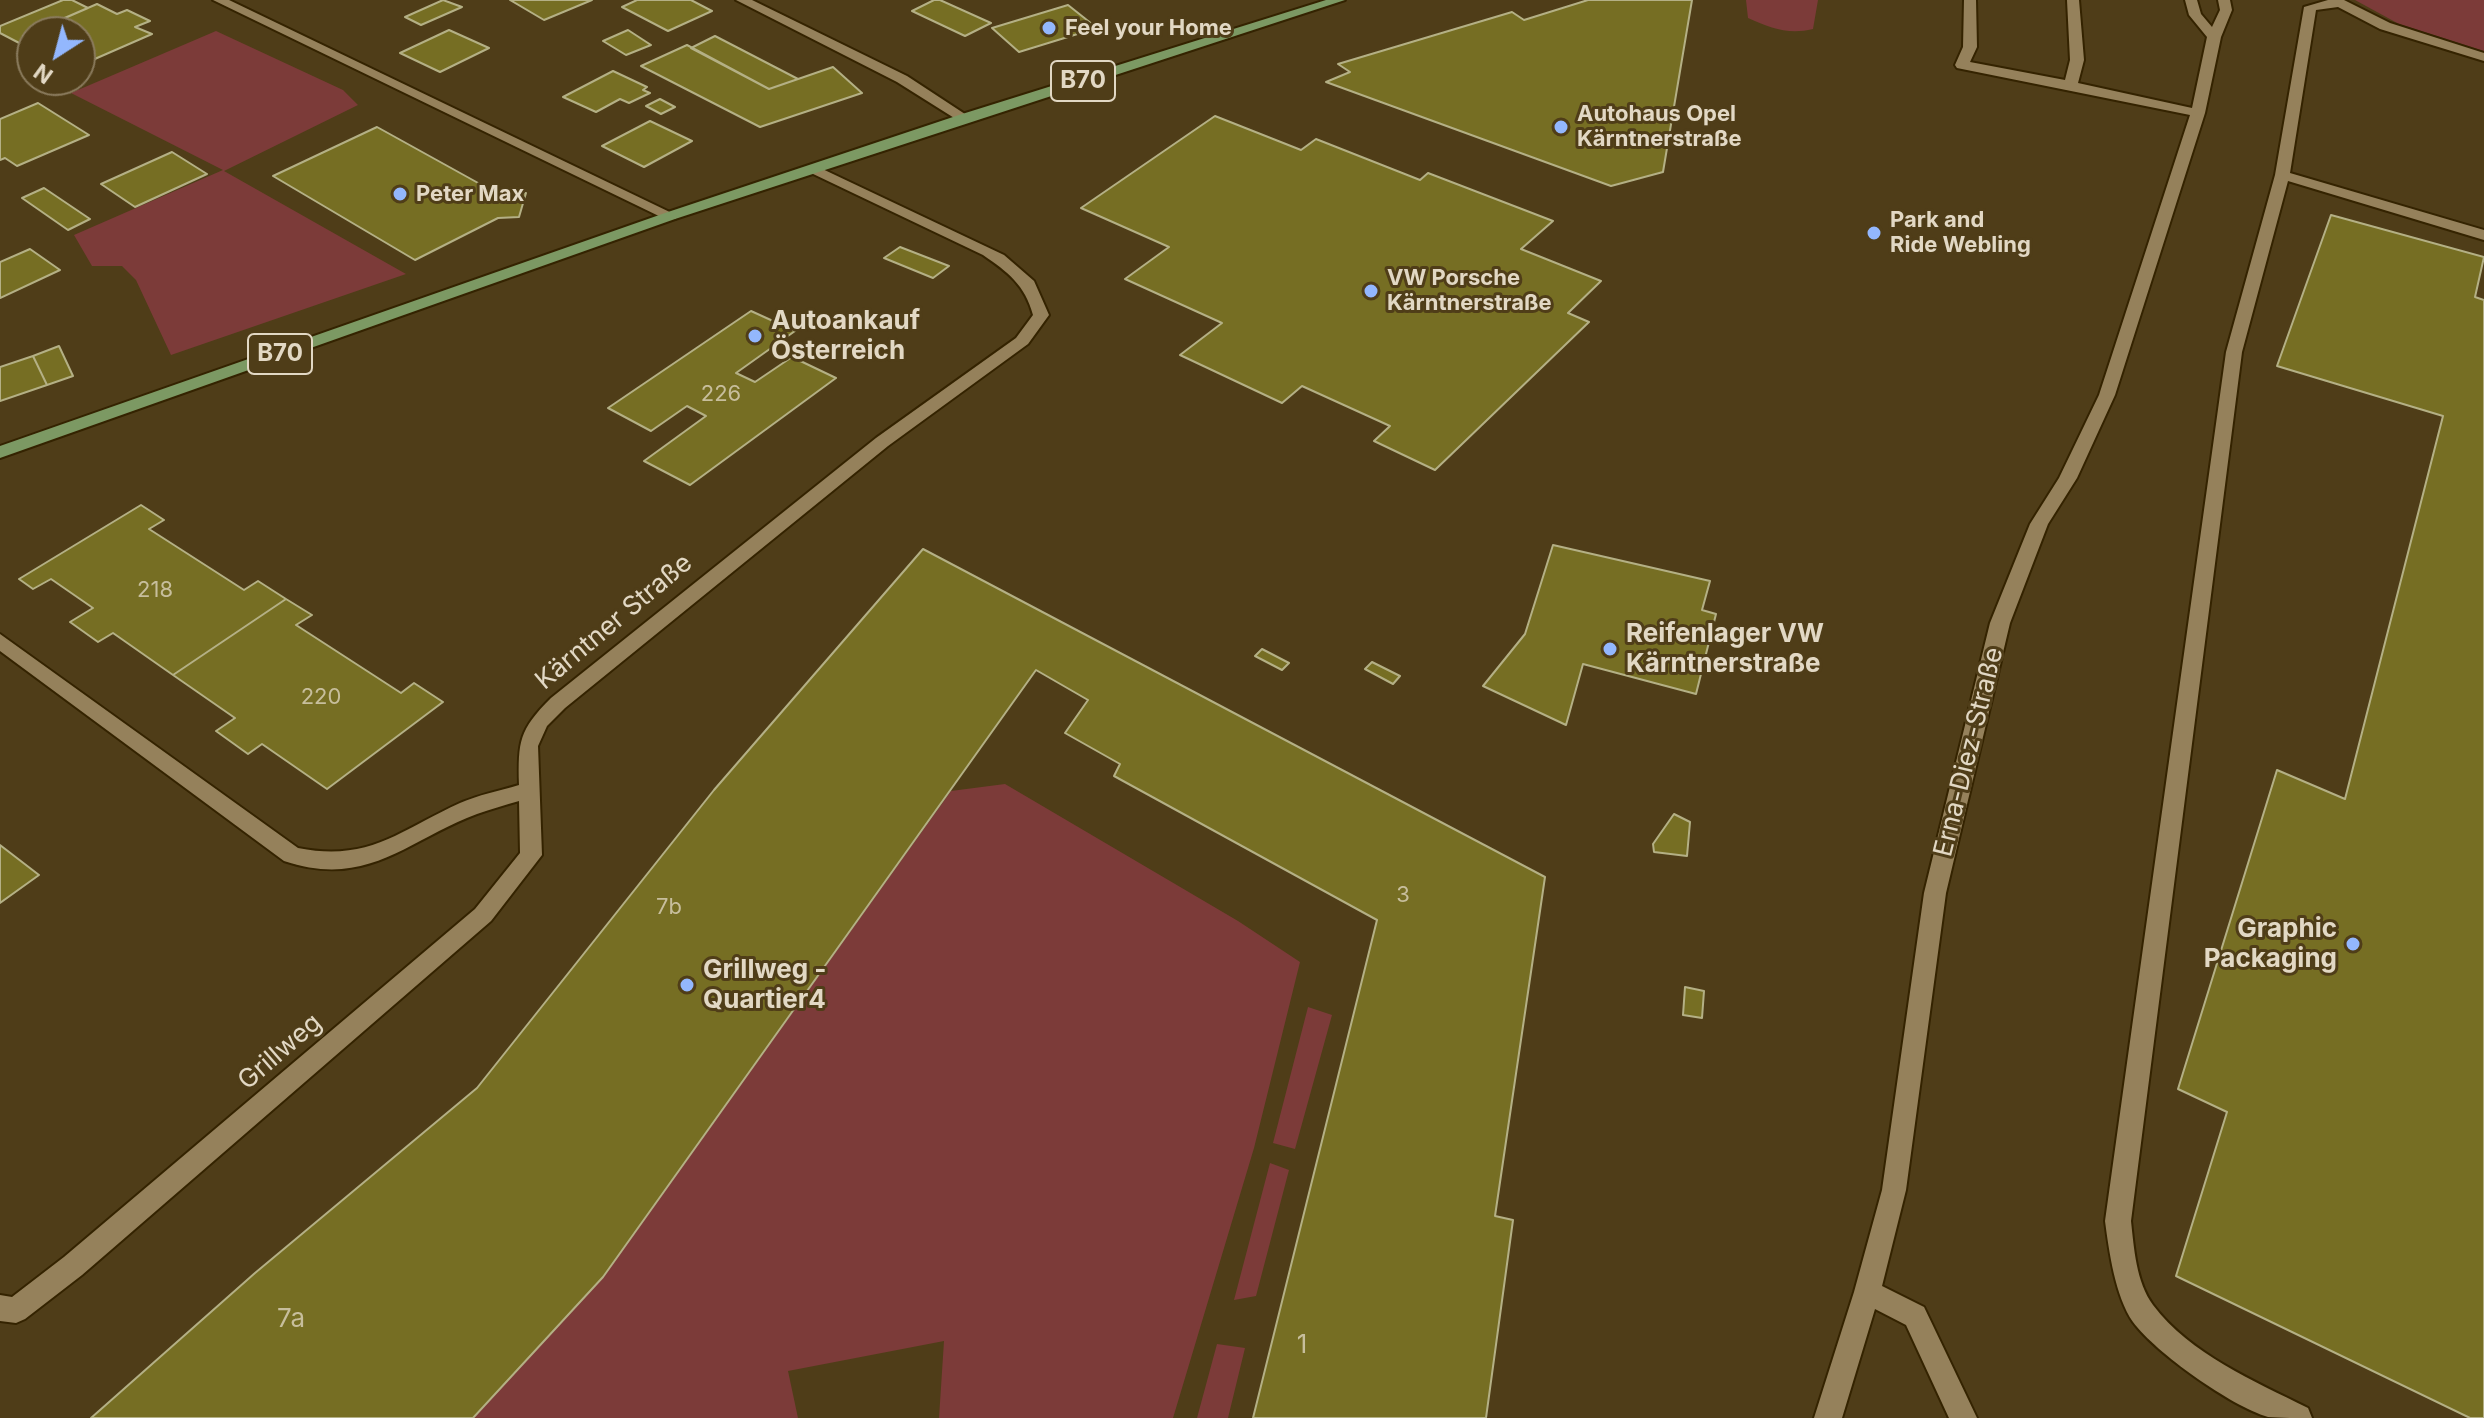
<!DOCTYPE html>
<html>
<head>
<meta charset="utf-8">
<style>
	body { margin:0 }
	#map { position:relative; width:2484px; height:1418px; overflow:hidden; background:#4f3d18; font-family:Inter,sans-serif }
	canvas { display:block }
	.north { position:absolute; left:16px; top:16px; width:80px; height:80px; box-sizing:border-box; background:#4f3d18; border:2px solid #8a7b5d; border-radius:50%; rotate:216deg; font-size:22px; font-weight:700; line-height:32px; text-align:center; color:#e2d8c4 }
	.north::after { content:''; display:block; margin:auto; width:28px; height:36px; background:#93b7fd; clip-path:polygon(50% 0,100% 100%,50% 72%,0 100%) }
</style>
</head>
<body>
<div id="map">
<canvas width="2484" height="1418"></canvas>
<div class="north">N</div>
</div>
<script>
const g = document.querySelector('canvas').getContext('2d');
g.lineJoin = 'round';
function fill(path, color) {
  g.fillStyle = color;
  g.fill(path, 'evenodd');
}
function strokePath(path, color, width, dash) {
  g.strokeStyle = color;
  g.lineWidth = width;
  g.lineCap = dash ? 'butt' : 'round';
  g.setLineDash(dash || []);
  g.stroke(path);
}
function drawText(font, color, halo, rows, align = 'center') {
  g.font = font + ' Inter,sans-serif';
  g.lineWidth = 6;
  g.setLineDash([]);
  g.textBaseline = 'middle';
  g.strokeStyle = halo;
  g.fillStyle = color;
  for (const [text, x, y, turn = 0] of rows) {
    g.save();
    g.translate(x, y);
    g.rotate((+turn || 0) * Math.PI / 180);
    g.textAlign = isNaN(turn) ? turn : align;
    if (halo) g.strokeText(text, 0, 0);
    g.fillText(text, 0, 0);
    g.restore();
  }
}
fill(new Path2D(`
	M1746,0H1818L1813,29C1788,35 1771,28 1748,18Z
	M2355,0H2484V51L2399,24Z
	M216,31L343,90L358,105L224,171L406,274L171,355L136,280L122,266H92L74,235L223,170L71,93Z
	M1005,784L1238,921L1300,962L1254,1148L1173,1418H939L944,1341L788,1371L798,1418H473L603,1277L951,791Z
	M1308,1007L1332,1015L1295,1149L1273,1143Z
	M1270,1163L1289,1170L1256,1296L1234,1300Z
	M1217,1344L1245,1348L1228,1418H1197Z`), '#7c3b39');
const building = new Path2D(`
	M63,0H72L88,8L23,36L32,41L23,45L0,33V26Z
	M443,0L462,7L421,25L405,17Z
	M510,0H592L544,20Z
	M637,0H691L712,11L668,31L622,7Z
	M934,0H940L991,23L965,36L912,11Z
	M1588,0H1692L1663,172L1611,186L1326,82L1350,72L1338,64L1512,12L1524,20Z
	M97,4L117,14L127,10L150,21L135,27L152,34L81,65L80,32H32V41L23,36Z
	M1068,5L1097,28L1019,52L992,28Z
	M449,30L489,48L440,72L400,53Z
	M628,30L651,45L626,55L603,41Z
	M715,36L798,79L769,89L691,48Z
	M687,45L769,89L833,67L862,93L760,127L641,66Z
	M613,71L647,87L643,90L650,93L629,103L620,99L596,112L563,97Z
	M660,99L675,107L661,114L646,106Z
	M38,103L89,135L17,166L5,158L0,160V119Z
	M1215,116L1301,150L1316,139L1420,180L1428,173L1553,221L1521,249L1601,281L1568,313L1589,322L1435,470L1374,441L1390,426L1302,386L1282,403L1180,355L1222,323L1125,279L1169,247L1081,208Z
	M650,121L692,141L644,167L602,146Z
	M377,127L498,194L526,193L519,217L498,218L415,260L273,176Z
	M172,152L207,174L135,207L101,184Z
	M44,188L90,219L68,230L22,198Z
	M2331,215L2484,257L2475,297L2484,300V1418H2470L2176,1276L2227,1112L2178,1089L2277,770L2345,799L2443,416L2277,366Z
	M900,247L949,266L933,278L884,258Z
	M30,249L60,270L0,298V262Z
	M751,311L795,331L736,373L755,382L792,357L836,378L690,485L644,461L706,416L687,406L651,431L608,408Z
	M59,346L73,376L47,385L33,356Z
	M33,356L47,385L0,401V367Z
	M141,505L164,520L149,529L244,590L258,581L286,599L173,675L113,633L98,642L70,622L93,608L51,579L33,589L19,579Z
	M1553,545L1710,581L1702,610L1716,614L1696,694L1583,664L1566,725L1483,686L1525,634Z
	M923,549L1545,877L1495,1216L1513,1220L1486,1418H1253L1377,920L1114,776L1120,764L1065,733L1088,700L1036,670L603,1277L473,1418H91L255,1273L477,1088L714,790Z
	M286,599L312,615L296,625L401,693L414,683L443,702L327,789L262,744L248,754L216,731L235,718L173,675Z
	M1262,649L1289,663L1282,670L1255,656Z
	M1372,662L1400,676L1393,684L1365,669Z
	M1674,814L1690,822L1687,856L1654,852L1653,844Z
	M0,845L39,875L0,903Z
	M1685,987L1704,991L1702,1018L1683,1015Z`);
fill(building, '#766e23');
strokePath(building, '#b4b085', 2);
const minor = new Path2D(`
	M213,0H229L678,216L675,219H665Z
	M736,0H752L907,76L971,118L959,121L897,82Z
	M1964,0H1976L1977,47L1970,62L2065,80L2070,60L2067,0H2079L2084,60L2078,83L2192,108L2207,37L2189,15L2185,0H2197L2201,14L2212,27L2220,10L2218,0H2230L2232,10L2221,37L2205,113L2115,395L2077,478L2048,524L2010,623L1946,893L1906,1190L1882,1286L1924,1307L1977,1418H1949L1906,1325L1875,1309L1842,1418H1814L1854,1292L1882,1190L1924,893L1990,623L2030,524L2059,478L2099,395L2190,115L1957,68L1955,65L1963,47Z
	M2328,0H2344L2390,23L2484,53V61L2380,29L2338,7L2316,10L2290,173L2484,230V240L2288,181L2242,352L2131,1221C2134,1248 2136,1282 2153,1305C2190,1354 2254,1381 2308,1408L2312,1418C2299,1418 2281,1418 2268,1417C2231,1406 2156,1353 2133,1322C2115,1296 2109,1251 2105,1221L2226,352L2275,175L2304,7Z
	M814,165L1004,255L1034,281L1049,315L1028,344L888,446L565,708L547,726L538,746L542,855L491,921L82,1275L25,1319L16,1323L0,1321V1295L12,1297L64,1257L475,909L520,853L519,801C505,805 491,809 477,814C407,840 368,889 284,861L0,651V634L298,848C369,862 399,831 460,803C478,795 499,791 519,785C518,741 519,730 551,698L876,438L1016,338L1033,315C1025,285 1008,272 983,255L809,172L807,169Z`);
const major = new Path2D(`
	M1326,0H1345L675,219L0,458V446L665,213L959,115Z`);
strokePath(minor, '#342300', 4);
strokePath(major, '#342300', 4);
fill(minor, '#95815b');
fill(major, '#7c9963');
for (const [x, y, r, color] of [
	[1049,28,8,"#93b7fd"],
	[1561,127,8,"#93b7fd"],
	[400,194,8,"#93b7fd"],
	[1874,233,8,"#93b7fd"],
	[1371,291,8,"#93b7fd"],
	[755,336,8,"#93b7fd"],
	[1610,649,8,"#93b7fd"],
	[2353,944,8,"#93b7fd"],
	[687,985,8,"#93b7fd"]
]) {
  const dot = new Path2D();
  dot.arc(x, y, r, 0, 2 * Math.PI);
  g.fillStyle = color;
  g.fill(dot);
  strokePath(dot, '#4f3d18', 3);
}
drawText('bold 22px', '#e2d8c4', '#4f3d18', [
	["Feel your Home",1065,28],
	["Autohaus Opel",1577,114],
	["Kärntnerstraße",1577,139],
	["Peter Max",416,194],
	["Park and",1890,220],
	["Ride Webling",1890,245],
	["VW Porsche",1387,278],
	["Kärntnerstraße",1387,303]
], 'left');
drawText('22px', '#c7be9c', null, [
	["226",721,394],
	["218",155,590],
	["220",321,697],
	["3",1403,895],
	["7b",669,907]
]);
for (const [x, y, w] of [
	[1083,81,64],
	[280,354,64]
]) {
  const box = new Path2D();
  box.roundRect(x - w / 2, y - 20, w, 40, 6);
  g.fillStyle = '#4f3d18';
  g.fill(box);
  strokePath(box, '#e2d8c4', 2);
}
drawText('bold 24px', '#e2d8c4', null, [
	["B70",1083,81],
	["B70",280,354]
]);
drawText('bold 26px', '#e2d8c4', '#4f3d18', [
	["Autoankauf",771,321],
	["Österreich",771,351],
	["Reifenlager VW",1626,634],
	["Kärntnerstraße",1626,664],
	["Graphic",2337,929,"right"],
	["Packaging",2337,959,"right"],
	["Grillweg -",703,970],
	["Quartier4",703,1000]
], 'left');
drawText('26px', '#e2d8c4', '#4f3d18', [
	["Kärntner Straße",614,622,-40],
	["Erna-Diez-Straße",1969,752,-76],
	["Grillweg",280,1052,-41]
]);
drawText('26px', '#c7be9c', null, [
	["7a",291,1319],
	["1",1302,1345]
]);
</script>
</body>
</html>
